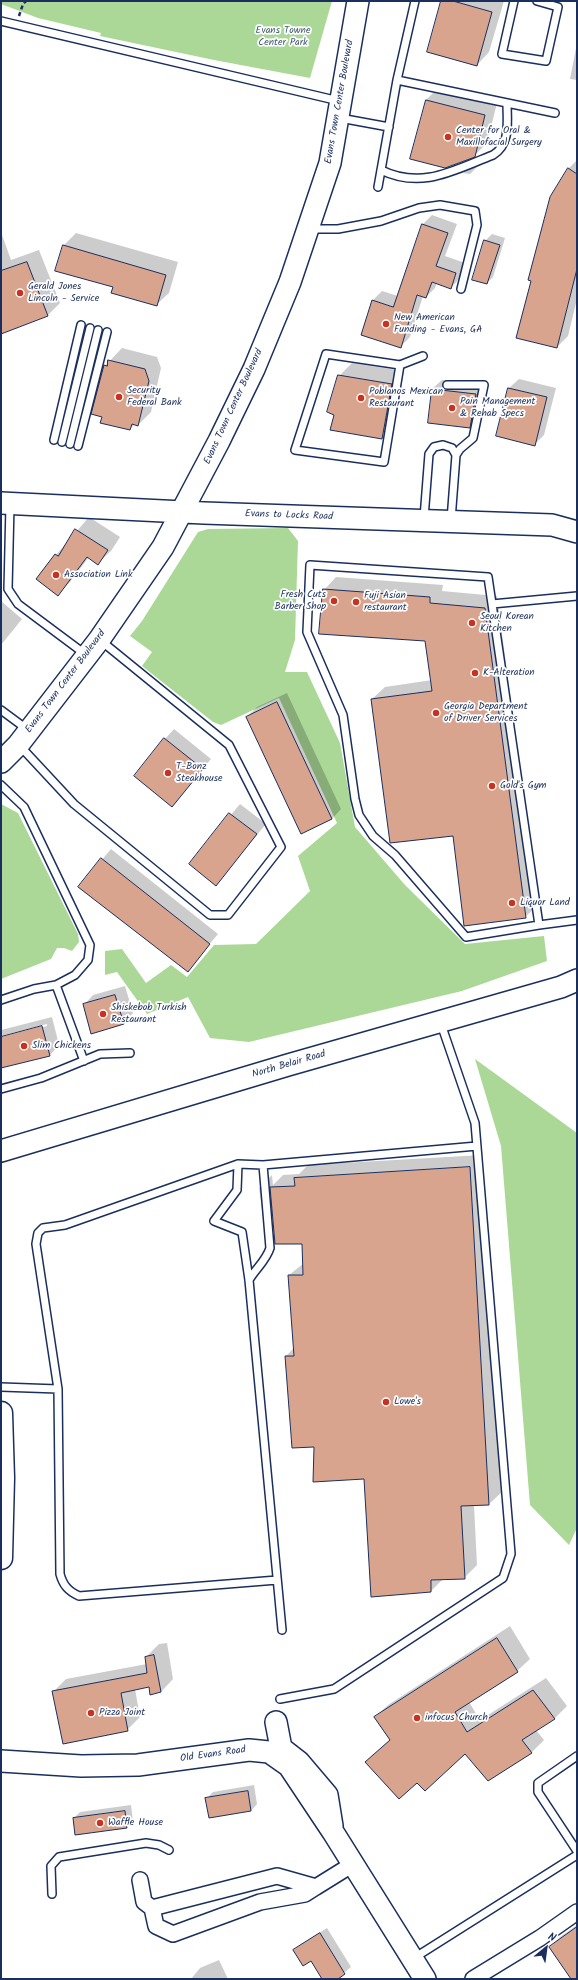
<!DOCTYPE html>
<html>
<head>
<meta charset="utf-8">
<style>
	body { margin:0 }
	#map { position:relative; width:578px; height:1980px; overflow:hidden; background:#fff; font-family:Kalam,sans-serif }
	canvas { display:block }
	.frame { position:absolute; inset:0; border:2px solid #1b2f5e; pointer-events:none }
	.north { position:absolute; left:526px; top:1928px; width:40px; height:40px; -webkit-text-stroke:3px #fff; paint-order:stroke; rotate:29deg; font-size:11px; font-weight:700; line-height:16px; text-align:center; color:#1b2f5e }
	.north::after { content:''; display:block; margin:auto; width:14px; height:18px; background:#1b2f5e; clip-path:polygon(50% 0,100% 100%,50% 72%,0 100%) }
</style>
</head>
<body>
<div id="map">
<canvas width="578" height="1980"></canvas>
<div class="frame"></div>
<div class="north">N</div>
</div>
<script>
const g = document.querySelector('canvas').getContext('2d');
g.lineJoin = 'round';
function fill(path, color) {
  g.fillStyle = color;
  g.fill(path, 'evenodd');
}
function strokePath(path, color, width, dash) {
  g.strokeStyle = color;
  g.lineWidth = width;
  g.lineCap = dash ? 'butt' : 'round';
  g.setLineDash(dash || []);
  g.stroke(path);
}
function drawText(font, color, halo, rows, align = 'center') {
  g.font = font + ' Kalam,sans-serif';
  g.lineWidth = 3.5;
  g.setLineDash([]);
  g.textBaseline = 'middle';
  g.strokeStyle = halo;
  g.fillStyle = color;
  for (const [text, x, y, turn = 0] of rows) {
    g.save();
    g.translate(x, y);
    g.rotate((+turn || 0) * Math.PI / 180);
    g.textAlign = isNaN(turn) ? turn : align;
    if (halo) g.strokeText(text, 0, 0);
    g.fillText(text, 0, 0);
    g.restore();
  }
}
fill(new Path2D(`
	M1,1H332L310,78L214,60L100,36L101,33L38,18L1,4Z
	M288,528L298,541L295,640L285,672H307L340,743L355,827L405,885L465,944L544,936L547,961L462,991L249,1042L210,1038L188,997L147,1014L117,972L105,975V951L122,949L146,983L171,965L187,977L214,945L256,944L310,891L298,856L337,823L279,698L221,725L213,722L142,666L152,652L130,636L142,621L198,532L208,529Z
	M1,804L18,813L78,934L79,942L72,951L64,948H57L51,959L1,979Z
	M475,1059L577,1133V1528L569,1545L530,1505L501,1146Z`), '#abd897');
fill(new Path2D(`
	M442,1H504L489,52L477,65Z
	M577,43V80L570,79Z
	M439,87L497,103L487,143L474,156L412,159L426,100Z
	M577,160V299L568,336L557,347L568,169Z
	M475,161L482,162L470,174L463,173Z
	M432,215L457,224L445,256L465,263L460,278L451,288L437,283L435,288L426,297L423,296L410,337L400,347L373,300L382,291L398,296L422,225Z
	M1,232L11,260L39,250L60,303L48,315L1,333Z
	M76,233L178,262L169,293L156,305L114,286L63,246Z
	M492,234L505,238L493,277L487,283L485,241Z
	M122,348L157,357L161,368L151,412L138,425L135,424L130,429L103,416L105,366Z
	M352,363L404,371L394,426L382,438L335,414L339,376Z
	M519,379L556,388L544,435L534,445L509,388Z
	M442,380L485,385L479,417L470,426L432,389Z
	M89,517L120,537L111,551L98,563L89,557L70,582L57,594L56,555Z
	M336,577L443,585L442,591L497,596L538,905L525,917L454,835L372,699L385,687L432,680L426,641L324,590Z
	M1,601L22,619L1,645Z
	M287,693L341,809L332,819L302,833L247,717L257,707Z
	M174,729L211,759L172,806L165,739Z
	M240,804L266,824L216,884L190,864Z
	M111,849L218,934L187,971L79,887Z
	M125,986L133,1013L124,1023L84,1005L93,995Z
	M52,1017L59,1045L50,1055L1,1067V1038L47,1026V1024L1,1036V1030Z
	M482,1155L502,1492L489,1504L474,1505L477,1565L464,1578H444L431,1591L364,1478L315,1446L286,1356L294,1348L289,1275L304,1263L302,1243L273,1215L264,1225L259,1188L272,1175L273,1185L283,1175L299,1174L308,1165Z
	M510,1626L530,1659L517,1671L469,1702L480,1720L546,1678L567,1706L554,1719L536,1730L544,1740L532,1752L489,1780L465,1752L417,1781L366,1762L390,1740L375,1717L388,1705Z
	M167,1643L173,1679L161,1692L150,1686L135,1689L140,1717L127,1730L54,1691L66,1679L147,1664L146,1657L159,1644Z
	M254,1785L257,1804L251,1811L207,1798L213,1792Z
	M131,1805L133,1821L127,1827L74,1818L80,1812Z
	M577,1925V1979H573L550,1947L560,1937Z
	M327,1928L351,1967L336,1979H323L312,1960L294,1950L301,1944Z
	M219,1960L228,1979H191L200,1968Z`), '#0003');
const building = new Path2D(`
	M441,1H453L492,12L477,66L427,52Z
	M426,100L485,115L475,157L445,168L410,159Z
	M568,168L577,174V269L557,348L516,338L531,281L528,280L550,197Z
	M422,224L448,233L436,266L456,273L451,289L432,282L426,298L417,295L401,348L361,335L372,300L393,307Z
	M484,240L500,245L487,284L472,280Z
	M63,245L166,275L157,306L111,293L113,287L55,271Z
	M27,262L48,316L1,334V271Z
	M108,360L145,369L149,381L138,426L132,424L130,430L100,423L102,417L91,414L104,365L107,366Z
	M338,375L392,384L382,439L330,430L334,415L327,412Z
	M508,388L547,397L535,446L496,436Z
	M432,389L476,394L470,428L428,423Z
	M75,529L108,550L98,565L87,557L58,596L36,579L55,554L58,556Z
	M323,589L430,597V603L485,608L526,918L464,926L453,836L390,843L371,699L432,691L425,641L319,634Z
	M277,702L332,819L301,834L246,717Z
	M164,738L203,769L172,807L134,776Z
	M229,813L257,834L216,886L189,864Z
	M101,858L210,944L188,972L78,887Z
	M115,995L124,1024L91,1034L83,1004Z
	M42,1026L50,1056L1,1068V1037Z
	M470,1167L489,1505L461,1506L465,1579L431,1580V1592L371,1597L364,1479L313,1482L314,1447L292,1448L285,1356H294L288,1275H303L302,1244H275L270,1187L295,1186L294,1178Z
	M497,1638L518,1672L455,1712L467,1732L533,1690L555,1719L522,1740L532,1753L488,1781L465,1754L425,1791L417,1783L399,1799L365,1762L390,1740L374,1717Z
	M154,1655L161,1692L150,1695L149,1687L121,1693L128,1731L63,1744L52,1691L147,1673L145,1657Z
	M248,1791L251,1811L209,1818L205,1798Z
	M125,1811L127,1828L75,1835L73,1818Z
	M577,1927V1979H571L549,1947Z
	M320,1933L345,1974L338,1979H322L311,1961L303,1966L293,1950Z`);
fill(building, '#d8a48e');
strokePath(building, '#1b2f5e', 1);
const lane = new Path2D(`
	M514,1L502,54L546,61L558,7L537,1
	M1,21L339,101
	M397,80L555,113
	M340,118L389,127
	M381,170C422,190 454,170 493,155C511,144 507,122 507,103
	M378,187L397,80L415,1
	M311,229H338L381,221L419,208L440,205L475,211L477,225L461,289
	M326,354L400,365L384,462L295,450Z
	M400,365L423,356
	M447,385H484L473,438L460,449L456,455
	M54,440L81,325
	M62,442L90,328
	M70,444L98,330
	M78,446L107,332
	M10,505L8,589L18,604L85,654
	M424,518L429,454L434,447L443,445L452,448L456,455L451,520
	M577,596L492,604L539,925L577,920
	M492,604L488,577L310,565L307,632L343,715L355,799L359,815L373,836L395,855L466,937L539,925
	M1,710L28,730
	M20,746L74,804L210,915H228L281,847L229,745L100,640
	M1,785L24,807L90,945L88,960L75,975L56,985L34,989L1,1000
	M56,985L84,1061
	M1,1089L41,1078L100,1054L130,1053
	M238,1164L237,1190L214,1221L242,1232L249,1280L282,1630
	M249,1280C256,1268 266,1261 270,1248L263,1165
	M1,1387L58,1389
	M277,1580L79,1596C68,1591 63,1585 60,1574L58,1389L36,1244L38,1233L43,1228L65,1225L238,1164L263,1165L477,1146
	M280,1699L334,1689L503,1578L511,1554L475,1123L441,1024
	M577,1756L538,1783V1792L577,1851
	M52,1894L51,1866L59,1857L146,1843L159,1845L169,1850
	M414,1958L577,1855`);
const street = new Path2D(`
	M140,1880L144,1902L152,1908L277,1876L316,1887L353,1864
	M152,1908L156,1926L173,1934L260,1902L305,1894L316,1887
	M473,1979L540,1938L577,1912`);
const secondary = new Path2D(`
	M1,503L204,513L552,525L577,532
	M1,762L18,745L99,640L163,547L219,441L254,369L290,282L330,163L358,1
	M1,1151L288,1065L561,987L577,980
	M276,1722L281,1748L299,1762L327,1795L332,1826
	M1,1761L81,1766L138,1765L249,1750L269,1752L289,1766L333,1832L425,1979`);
const primary = new Path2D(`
	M1,1413L3,1478L1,1558`);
strokePath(lane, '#1b2f5e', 10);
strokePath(street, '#1b2f5e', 18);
strokePath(secondary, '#1b2f5e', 24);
strokePath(primary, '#1b2f5e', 25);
strokePath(new Path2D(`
	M19,16L23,4L26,1`), '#1b2f5e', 2.5, [4, 3]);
strokePath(lane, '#fff', 7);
strokePath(street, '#fff', 15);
strokePath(secondary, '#fff', 21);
strokePath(primary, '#fff', 22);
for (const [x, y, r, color] of [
	[448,137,4,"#c8321e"],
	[20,293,4,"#c8321e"],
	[386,324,4,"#c8321e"],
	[119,397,4,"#c8321e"],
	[361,398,4,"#c8321e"],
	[452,408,4,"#c8321e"],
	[56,575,4,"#c8321e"],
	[334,601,4,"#c8321e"],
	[356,602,4,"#c8321e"],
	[472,623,4,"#c8321e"],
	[475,673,4,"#c8321e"],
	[436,713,4,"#c8321e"],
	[168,773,4,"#c8321e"],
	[492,786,4,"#c8321e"],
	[512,903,4,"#c8321e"],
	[103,1014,4,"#c8321e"],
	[24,1046,4,"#c8321e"],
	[386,1402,4,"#c8321e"],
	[91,1713,4,"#c8321e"],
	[417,1718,4,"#c8321e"],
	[100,1823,4,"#c8321e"]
]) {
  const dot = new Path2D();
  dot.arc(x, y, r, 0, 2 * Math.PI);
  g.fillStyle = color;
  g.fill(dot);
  strokePath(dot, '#fff', 1.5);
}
drawText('10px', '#3f596c', '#fff', [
	["Evans Towne",283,31],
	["Center Park",283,43]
]);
drawText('10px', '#1b2f5e', '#fff', [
	["Evans Town Center Boulevard",340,102,-80],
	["Evans Town Center Boulevard",234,407,-65],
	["Evans to Locks Road",289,516,2],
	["Evans Town Center Boulevard",66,682,-53],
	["North Belair Road",289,1065,-16],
	["Old Evans Road",213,1755,-8]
]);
drawText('10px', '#1b2f5e', '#fff', [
	["Center for Oral &",456,131],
	["Maxillofacial Surgery",456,143],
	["Gerald Jones",28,287],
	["Lincoln - Service",28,299],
	["New American",394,318],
	["Funding - Evans, GA",394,330],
	["Security",127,391],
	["Federal Bank",127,403],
	["Poblanos Mexican",369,392],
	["Restaurant",369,404],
	["Pain Management",460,402],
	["& Rehab Specs",460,414],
	["Association Link",64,575],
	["Fresh Cuts",326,595,"right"],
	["Barber Shop",326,607,"right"],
	["Fuji Asian",364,596],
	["restaurant",364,608],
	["Seoul Korean",480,617],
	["Kitchen",480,629],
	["K-Alteration",483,673],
	["Georgia Department",444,707],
	["of Driver Services",444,719],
	["T-Bonz",176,767],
	["Steakhouse",176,779],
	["Gold's Gym",500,786],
	["Liquor Land",520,903],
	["Shiskebob Turkish",111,1008],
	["Restaurant",111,1020],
	["Slim Chickens",32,1046],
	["Lowe's",394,1402],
	["Pizza Joint",99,1713],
	["infocus Church",425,1718],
	["Waffle House",108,1823]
], 'left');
</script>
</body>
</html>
